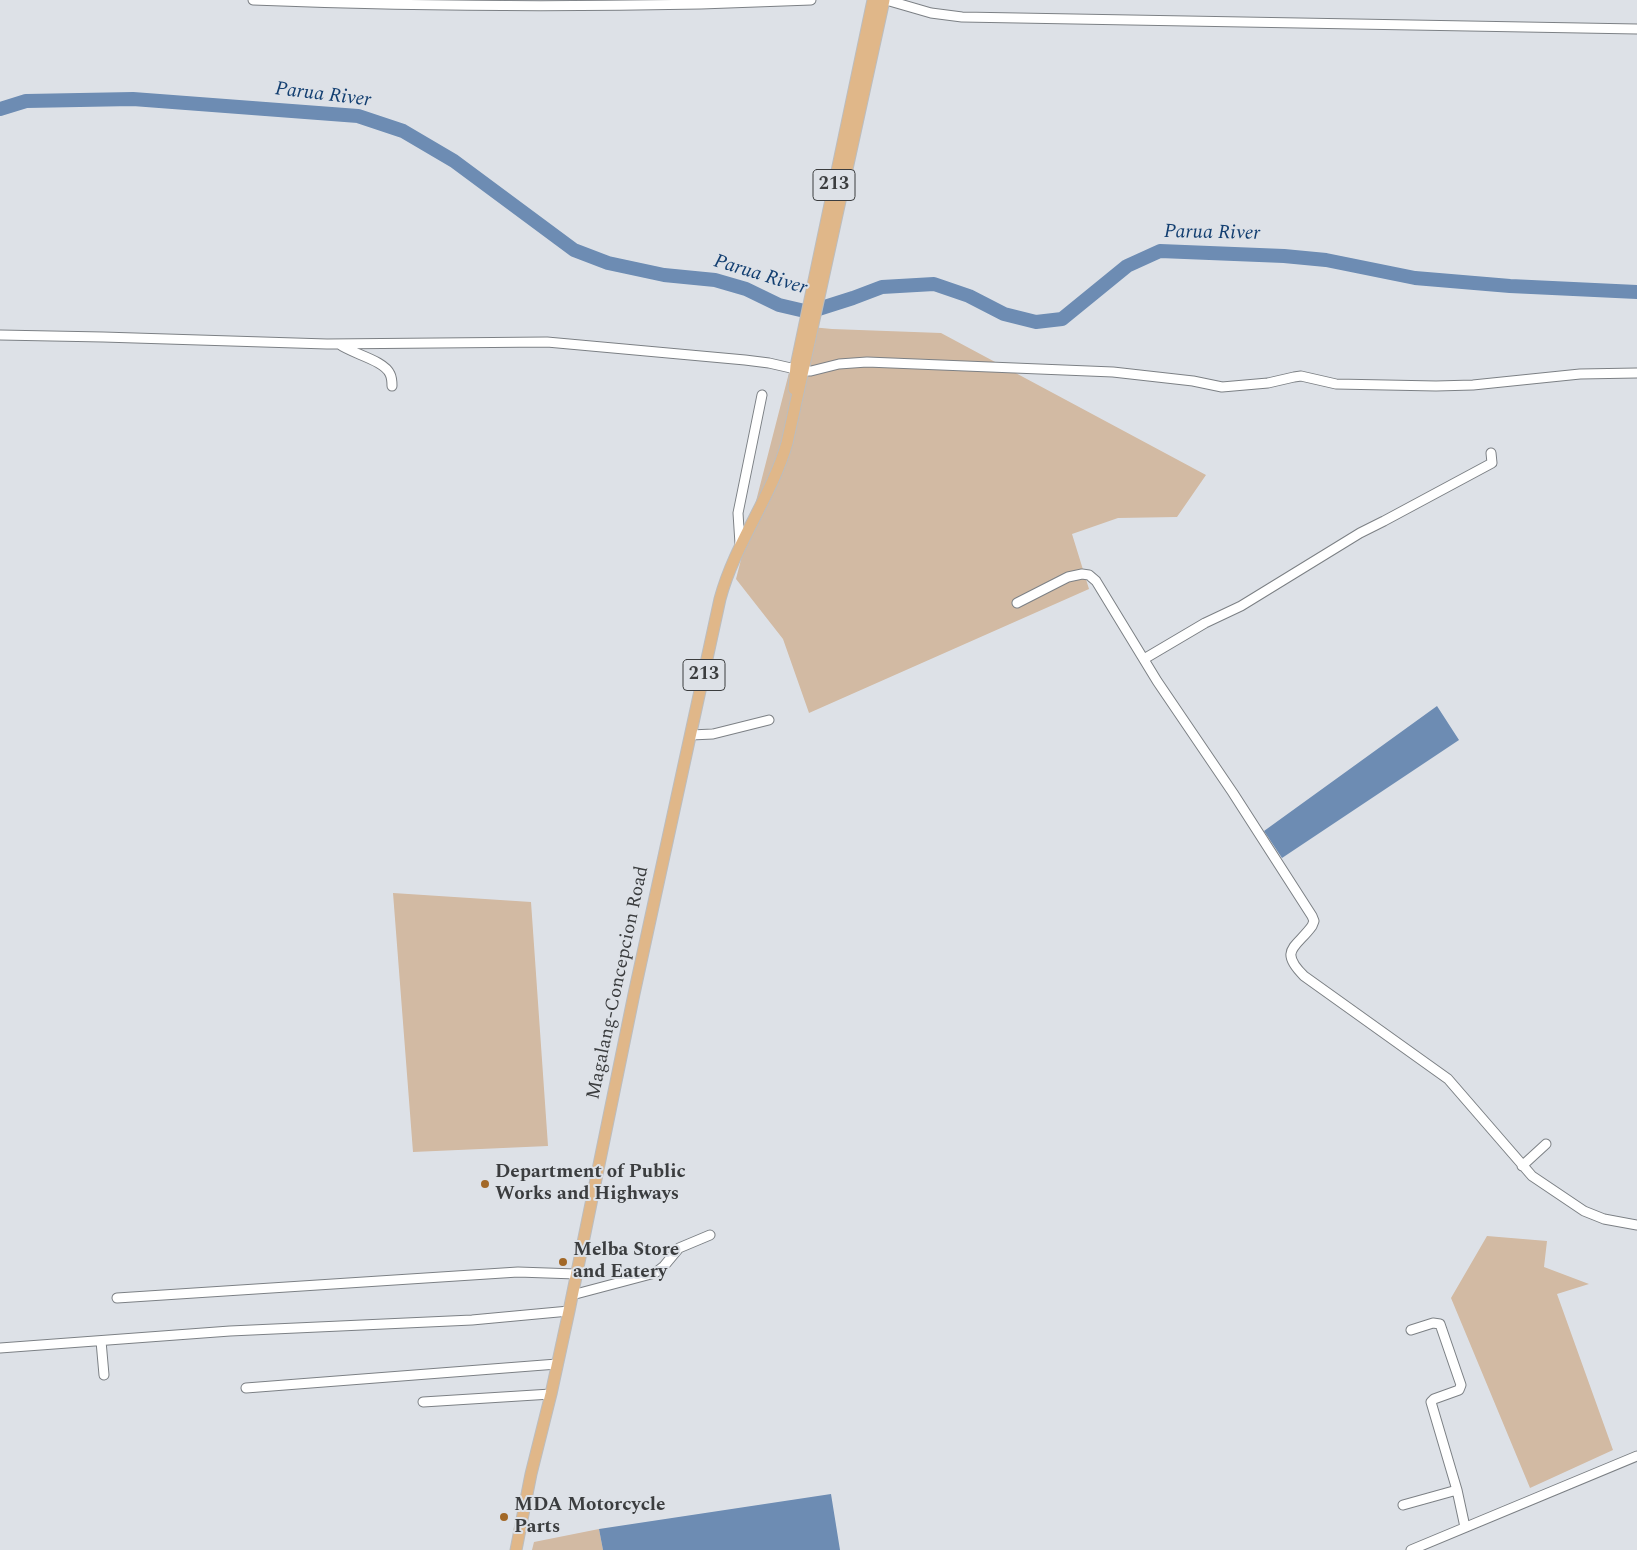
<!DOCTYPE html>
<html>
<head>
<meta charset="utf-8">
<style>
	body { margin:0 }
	canvas { display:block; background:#dde1e7 }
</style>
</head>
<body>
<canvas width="1637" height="1550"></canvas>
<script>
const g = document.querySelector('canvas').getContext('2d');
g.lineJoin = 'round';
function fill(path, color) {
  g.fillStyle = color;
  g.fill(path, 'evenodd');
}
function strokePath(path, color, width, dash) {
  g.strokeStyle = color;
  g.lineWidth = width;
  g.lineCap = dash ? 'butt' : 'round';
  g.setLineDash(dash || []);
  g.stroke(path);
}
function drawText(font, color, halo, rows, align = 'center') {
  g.font = font + ' Spectral,serif';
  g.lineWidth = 4;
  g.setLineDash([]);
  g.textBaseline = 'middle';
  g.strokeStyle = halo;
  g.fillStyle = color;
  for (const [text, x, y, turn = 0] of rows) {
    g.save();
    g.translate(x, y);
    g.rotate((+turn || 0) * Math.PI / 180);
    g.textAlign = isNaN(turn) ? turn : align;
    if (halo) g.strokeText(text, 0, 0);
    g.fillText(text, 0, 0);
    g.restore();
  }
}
fill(new Path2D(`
	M801,326L832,329L941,333L1206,475L1177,517L1118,518L1072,534L1089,589L809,713L783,639L736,579Z
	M393,893L531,902L548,1146L413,1152Z
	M1487,1236L1547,1241L1544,1267L1589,1284L1557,1294L1613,1450L1530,1488L1451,1298Z
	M599,1529L603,1550H532L534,1542Z`), '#d2baa3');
fill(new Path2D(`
	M1437,706L1459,740L1282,858L1264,831Z
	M831,1494L840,1550H603L599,1529Z`), '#6d8cb3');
strokePath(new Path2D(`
	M0,109L26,101L133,99L358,116L403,131L454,161L574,250L608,263L664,275L715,280L746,289L779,305L809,312L853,298L882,287L934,284L969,296L1004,314L1036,322L1062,319L1127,266L1160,251L1284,256L1326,260L1415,278L1510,286L1637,292`), '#6d8cb3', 14);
const minor = new Path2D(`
	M253,0C402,6 552,7 701,4C738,3 774,1 811,0
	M886,0L931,13L962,17L1637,29
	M0,335L103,337L327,344L547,342L745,360L769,363L804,371H811L839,364L867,362L1113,372L1193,381L1222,387L1268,383L1294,377L1301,376L1336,384L1436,386L1473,385L1580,374L1637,373
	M339,344C352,354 384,360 390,374C392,378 392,382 392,386
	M740,544L738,513L762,395
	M1017,603L1068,577L1082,574L1089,575L1096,581L1157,681L1233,793L1312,916L1314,921L1312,926C1296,948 1278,950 1304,976L1448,1079L1532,1176L1584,1211L1604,1219L1637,1225
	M1144,659L1205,623L1241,606L1360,533L1384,521L1492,463L1491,453
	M691,735L713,734L769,720
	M1522,1166L1546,1144
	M572,1295L655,1273L664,1266L679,1248L710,1235
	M117,1298L518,1272L576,1274
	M1411,1330L1433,1323L1440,1324L1461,1385L1459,1390L1434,1399L1431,1402L1457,1490L1465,1527
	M101,1341L104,1375
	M0,1348L230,1331L472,1320L569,1311
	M246,1388L557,1364
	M423,1402L551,1394
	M1403,1505L1457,1490
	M1411,1550L1637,1456`);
const major = new Path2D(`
	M794,389L796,366L873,0
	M516,1550L531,1474L551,1394L569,1311L634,994L720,599C735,543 771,498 787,443L884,0`);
strokePath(minor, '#7c8085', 11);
strokePath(major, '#bcbdbe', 13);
strokePath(minor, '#fff', 9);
strokePath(major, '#e0b789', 11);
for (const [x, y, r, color] of [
	[485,1184,5,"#a26827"],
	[563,1262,5,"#a26827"],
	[504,1517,5,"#a26827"]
]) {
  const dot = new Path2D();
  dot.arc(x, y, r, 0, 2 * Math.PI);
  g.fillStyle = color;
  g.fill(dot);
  strokePath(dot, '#dde1e7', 2);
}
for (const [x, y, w] of [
	[834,185,42],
	[704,675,42]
]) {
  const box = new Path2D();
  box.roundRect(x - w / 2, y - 15.5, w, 31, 4);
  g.fillStyle = '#dde1e7';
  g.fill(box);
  strokePath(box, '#3b3d3f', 1);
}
drawText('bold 18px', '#3b3d3f', null, [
	["213",834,185],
	["213",704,675]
]);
drawText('19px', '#3b3d3f', '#dde1e7', [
	["Magalang-Concepcion Road",619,983,-78]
]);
drawText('bold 19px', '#3b3d3f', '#dde1e7', [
	["Department of Public",495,1173],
	["Works and Highways",495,1195],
	["Melba Store",573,1251],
	["and Eatery",573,1273],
	["MDA Motorcycle",514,1506],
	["Parts",514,1528]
], 'left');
drawText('italic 20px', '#133f71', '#dde1e7', [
	["Parua River",323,96,7],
	["Parua River",1212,234,1],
	["Parua River",760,276,17]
]);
</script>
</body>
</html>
